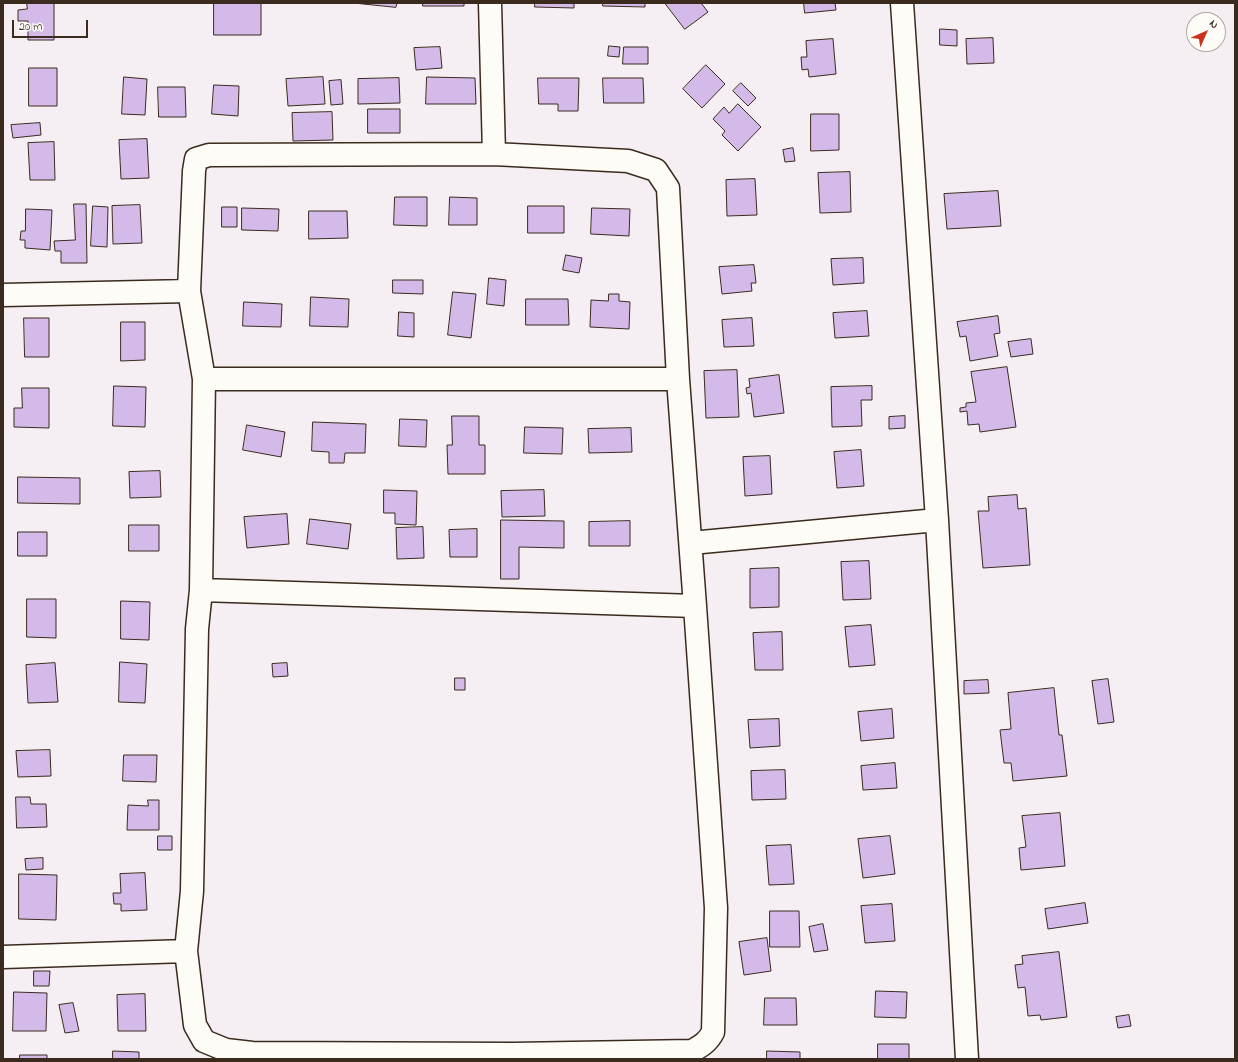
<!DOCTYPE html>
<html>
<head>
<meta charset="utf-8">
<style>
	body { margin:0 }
	#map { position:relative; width:1238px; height:1062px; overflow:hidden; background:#f5eff4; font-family:"Indie Flower",sans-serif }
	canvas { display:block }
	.frame { position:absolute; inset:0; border:4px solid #3b2a1e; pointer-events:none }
	.north { position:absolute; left:1186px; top:12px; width:40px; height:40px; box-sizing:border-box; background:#fdfcf7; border:1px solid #afa8a0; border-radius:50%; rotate:45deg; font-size:11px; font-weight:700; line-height:16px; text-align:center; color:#3b2a1e }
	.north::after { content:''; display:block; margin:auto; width:14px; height:18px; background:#c8321e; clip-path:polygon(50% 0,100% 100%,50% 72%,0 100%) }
	.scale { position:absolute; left:12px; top:20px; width:76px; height:18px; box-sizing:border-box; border:2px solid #3b2a1e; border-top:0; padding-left:5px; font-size:12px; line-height:14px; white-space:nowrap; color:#3b2a1e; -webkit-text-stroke:3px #fdfcf7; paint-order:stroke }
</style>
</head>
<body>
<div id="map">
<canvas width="1238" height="1062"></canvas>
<div class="frame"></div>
<div class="north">N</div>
<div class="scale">20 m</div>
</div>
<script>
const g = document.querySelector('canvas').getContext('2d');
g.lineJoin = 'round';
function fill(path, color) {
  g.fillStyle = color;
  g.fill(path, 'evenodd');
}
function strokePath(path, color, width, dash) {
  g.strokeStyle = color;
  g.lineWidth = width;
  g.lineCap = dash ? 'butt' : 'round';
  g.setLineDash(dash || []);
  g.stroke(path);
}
const building = new Path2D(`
	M27,3H54V40H28V21H18V10L27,9Z
	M214,3H261V35H214Z
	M354,3H397L396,7Z
	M423,3H464V6H423Z
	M535,3H574V8L535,7Z
	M603,3H645V7L603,6Z
	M665,3H701L708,12L685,29Z
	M804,3H835L836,10L805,13Z
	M940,29L957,30V46L940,45Z
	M993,38L994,63L967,64L966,39Z
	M833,39L836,74L809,77L808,69L802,70L801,57H807L806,41Z
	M609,46L620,47L619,57L608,56Z
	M440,47L442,68L416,70L414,48Z
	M624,47H648V64H623Z
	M706,65L725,84L702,108L683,89Z
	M29,68H57V106H29Z
	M124,77L147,79L145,115L122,114Z
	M323,77L325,104L288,106L286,79Z
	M427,77L475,78L476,104H426Z
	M399,78L400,103L358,104V79Z
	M538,78H579L578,111H558V104H539Z
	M603,78H643L644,103H604Z
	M341,80L343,104L331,105L329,81Z
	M741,83L756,98L748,106L733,91Z
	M214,85L239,86L238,116L212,114Z
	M158,87H185L186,117H159Z
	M738,104L761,127L738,151L722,135L725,131L713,119L724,107L729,113Z
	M368,109H400V133H368Z
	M332,112L333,140L293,141L292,113Z
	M811,114H839V150L811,151Z
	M40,123L41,135L13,138L11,125Z
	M147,139L149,178L121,179L119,140Z
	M54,142L55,180H30L28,143Z
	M793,148L795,161L785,162L783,150Z
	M850,172L851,212L820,213L818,173Z
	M755,179L757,215L727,216L726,180Z
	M998,191L1001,226L947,229L944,194Z
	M395,197H427V226L394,225Z
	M450,197L477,198V225H449Z
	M74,204H86L87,263H61V251H55L54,241L75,240Z
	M140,205L142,243L113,244L112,206Z
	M93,206L108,207L107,247L91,246Z
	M528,206H564V233H528Z
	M222,207H237V227H222Z
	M242,208L279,209L278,231L242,230Z
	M592,208L630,209L629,236L591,234Z
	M26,209L52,210L50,250L25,248V240H20L21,231H25Z
	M309,211H347L348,238L309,239Z
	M566,255L582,258L579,273L563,270Z
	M863,258L864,283L833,285L831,259Z
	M754,265L756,283H751L752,291L722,294L719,267Z
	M489,278L506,280L504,306L487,304Z
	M393,280H423V294L393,293Z
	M453,292L476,294L471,338L448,335Z
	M609,294H619V301L630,302L629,329L590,327L591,300L608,301Z
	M311,297L349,299L348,327L310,326Z
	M526,299H568L569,325H526Z
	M244,302L282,304L281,327L243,326Z
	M867,311L869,336L835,338L833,313Z
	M399,312L414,313V337L398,336Z
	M998,316L1000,333L994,334L998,356L970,361L966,336L960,337L957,322Z
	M24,318H49V357H25Z
	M752,318L754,346L724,347L722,320Z
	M121,322H145V360L121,361Z
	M1031,339L1033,354L1011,357L1008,342Z
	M1007,367L1016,427L980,432L979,424L968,425L967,411L960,412V408L966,407V403L976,402L971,372Z
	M737,370L739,417L706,418L704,371Z
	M779,375L784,413L754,417L751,393L747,394L746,388L750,387L749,379Z
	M114,386L146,387L145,427L113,426Z
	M872,386V400H861L862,426L832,427L831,387Z
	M22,388H49V428L14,427V408H22Z
	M452,416H479V445H485V474H448L447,445H452Z
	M905,416V428L889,429V417Z
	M400,419L427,420L426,447L399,446Z
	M313,422L366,424L365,453H345L344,463H329V452L312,451Z
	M247,425L285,432L281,457L243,450Z
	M525,427L563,428L562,454L524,453Z
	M631,428L632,452L589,453L588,429Z
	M861,450L864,486L837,488L834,452Z
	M770,456L772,494L745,496L743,457Z
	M160,471L161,497L130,498L129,472Z
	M18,477L80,478V504L18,503Z
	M384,490L417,491L416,525L395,524V513H384Z
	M544,490L545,516L502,517L501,491Z
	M1017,495L1018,509L1026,508L1030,565L983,568L978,511H989L988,497Z
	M287,514L289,544L247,548L244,517Z
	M310,519L351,524L348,549L307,544Z
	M501,520L564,521V548L519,547V579H501Z
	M630,521V546H589V522Z
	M129,525H159V551H129Z
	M423,527L424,558L397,559L396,528Z
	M477,529V557H450L449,530Z
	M18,532H47V556H18Z
	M869,561L871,599L843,600L841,562Z
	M779,568V607L750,608V569Z
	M27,599H56V638L27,637Z
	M121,601L150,602L149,640L121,639Z
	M871,625L875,665L849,667L845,627Z
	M782,632L783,670H755L753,633Z
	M120,662L147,664L145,703L119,702Z
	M55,663L58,702L28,703L26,665Z
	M287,663L288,676L273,677L272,664Z
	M455,678H465V690H455Z
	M1108,679L1114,722L1098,724L1092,681Z
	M988,680L989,693L964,694V681Z
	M1054,688L1059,735H1062L1067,776L1013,781L1011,763H1004L1000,730L1011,729L1008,693Z
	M892,709L894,738L861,741L858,712Z
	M779,719L780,746L750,748L748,720Z
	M50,750L51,776L18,777L16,751Z
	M124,755H157L156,782L123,781Z
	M895,763L897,788L863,790L861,766Z
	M785,770L786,799L752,800L751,771Z
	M16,797H30L31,804H46L47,827L17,828Z
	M148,800H159V830H127L128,805L148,806Z
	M1060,813L1065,866L1021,870L1019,848L1026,847L1022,816Z
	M158,836H172V850H158Z
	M890,836L895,874L863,878L858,839Z
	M791,845L794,884L769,885L766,846Z
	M43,858V869L26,870L25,859Z
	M145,873L147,910L121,911V904H114L113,893H121L120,874Z
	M19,874L57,875L56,920L19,919Z
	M1085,903L1088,923L1048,929L1045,909Z
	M892,904L895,941L865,943L861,906Z
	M770,911H799L800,947H770Z
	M823,924L828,950L814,952L809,927Z
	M767,938L771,971L744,975L739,942Z
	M1059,952L1067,1017L1041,1020L1040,1015L1028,1016L1025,987L1018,988L1015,965L1023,964L1022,956Z
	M34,971H50L49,986H34Z
	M876,991L907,992L906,1018L875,1017Z
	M14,992L47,993L46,1031H13Z
	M145,994L146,1031H118L117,995Z
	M765,998H796L797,1025H764Z
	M73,1003L79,1031L65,1033L59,1005Z
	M1129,1015L1131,1026L1118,1028L1116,1017Z
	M878,1044H909V1059H878Z
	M113,1051L139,1052V1059H113Z
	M767,1051L800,1052V1059H767Z
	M20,1055H47V1059H20Z`);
fill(building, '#d3bae9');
strokePath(building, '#3b2a1e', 1);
const minor = new Path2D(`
	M490,3L494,154
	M902,3L937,520L967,1059
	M3,295L189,291
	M204,379H678
	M691,543L937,520
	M201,590L695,606L678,379L668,188L656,170L628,161L494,154L209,155L196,159L194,171L189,291L204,379L201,590L197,629L192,891L186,951L195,1025L204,1041L226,1050L252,1053L513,1054L692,1051C701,1046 708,1042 713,1032L716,908L695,606
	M3,957L186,951`);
strokePath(minor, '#3b2a1e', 25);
strokePath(minor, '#fdfcf7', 22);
</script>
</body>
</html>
